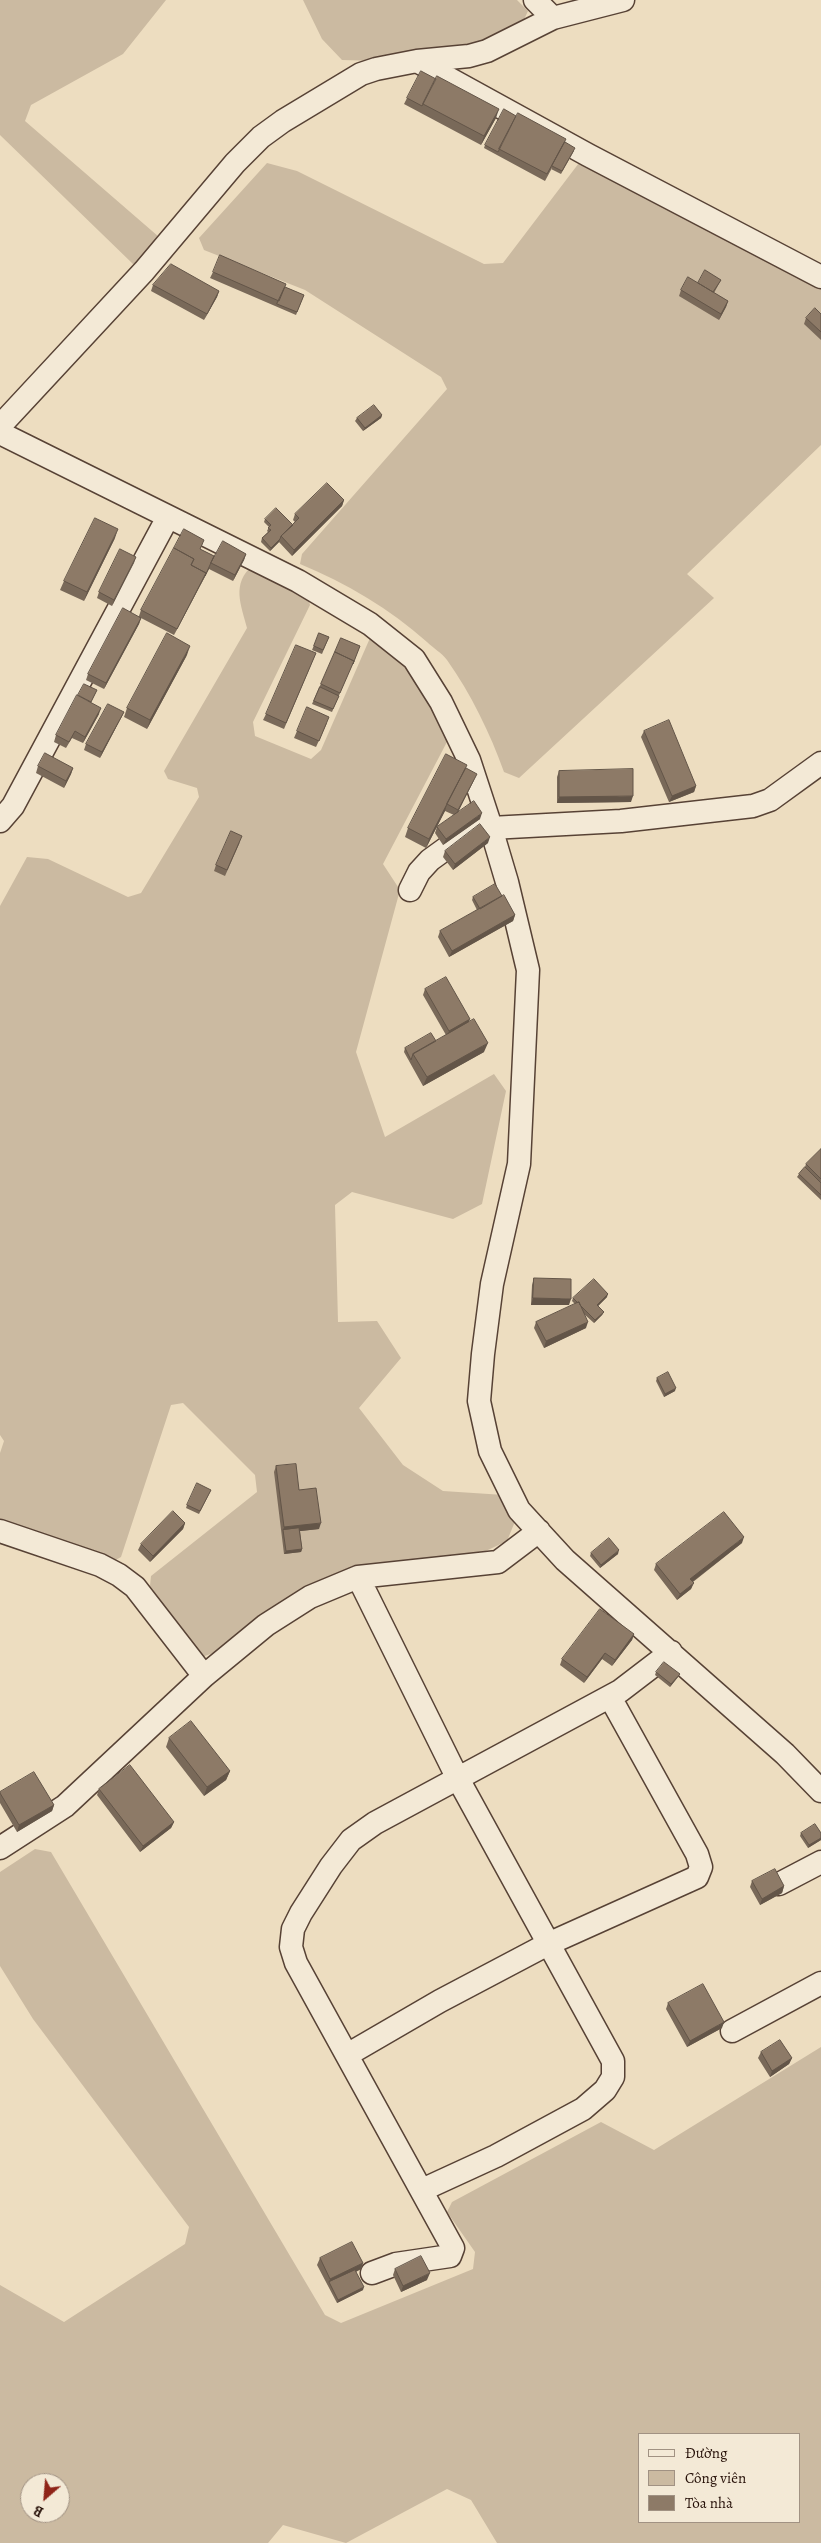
<!DOCTYPE html>
<html>
<head>
<meta charset="utf-8">
<style>
	body { margin:0 }
	#map { position:relative; width:821px; height:2543px; overflow:hidden; background:#edddc0; font-family:Alegreya,serif }
	canvas { display:block }
	.legend { position:absolute; left:638px; top:2433px; width:162px; height:90px; box-sizing:border-box; background:#f3e9d6; border:1px solid #a19283; margin:0; padding:6px 9px; list-style:none; font-size:15px; color:#250f07 }
	.legend li { display:flex; align-items:center; gap:10px; height:25px }
	.legend b { width:25px; border:1px solid #a19283 }
	.north { position:absolute; left:20px; top:2473px; width:50px; height:50px; box-sizing:border-box; background:#f3e9d6; border:1px solid #a19283; border-radius:50%; rotate:207deg; font-size:14px; font-weight:700; line-height:20px; text-align:center; color:#250f07 }
	.north::after { content:''; display:block; margin:auto; width:18px; height:22px; background:#8f2418; clip-path:polygon(50% 0,100% 100%,50% 72%,0 100%) }
</style>
</head>
<body>
<div id="map">
<canvas width="821" height="2543"></canvas>
<ul class="legend">
<li><b style="height:6px;background:#f3e9d6"></b>Đường</li>
<li><b style="height:14px;background:#cbbaa1"></b>Công viên</li>
<li><b style="height:14px;background:#8d7a67"></b>Tòa nhà</li>
</ul>
<div class="north">B</div>
</div>
<script>
const g = document.querySelector('canvas').getContext('2d');
g.lineJoin = 'round';
function fill(path, color) {
  g.fillStyle = color;
  g.fill(path, 'evenodd');
}
function strokePath(path, color, width, dash) {
  g.strokeStyle = color;
  g.lineWidth = width;
  g.lineCap = dash ? 'butt' : 'round';
  g.setLineDash(dash || []);
  g.stroke(path);
}
fill(new Path2D(`
	M0,0H166L123,54L31,105L25,121L159,237L139,266L134,265L0,135Z
	M303,0H517L528,11L520,28L448,53L378,61L342,60L322,39Z
	M582,159L821,284V445L687,574L714,598L519,778L504,772C490,733 471,694 447,660C442,653 433,648 427,642C390,609 346,583 300,564L302,554L447,389L441,377L305,290L204,250L199,238L267,163L297,171L484,264L503,263Z
	M253,565L306,592L310,605L253,722L255,736L311,759L321,750L370,638L401,656L417,678L448,740L383,864L400,890L356,1052L385,1137L494,1074L506,1091L482,1204L453,1219L352,1192L335,1205L338,1322L377,1321L401,1358L359,1408L403,1465L443,1491L504,1495L516,1519L507,1541L473,1557L353,1566L301,1588L216,1652L202,1657L150,1586L151,1576L257,1492L255,1475L183,1403L171,1405L121,1557L112,1562L0,1523V1453L4,1441L0,1435V906L27,857L48,859L128,897L141,893L199,797L197,788L168,779L164,771L247,628C241,604 231,584 253,565Z
	M35,1849L51,1852L325,2315L341,2323L473,2269L475,2252L447,2212L452,2202L601,2122L654,2150L821,2047V2543H497L471,2500L447,2489L346,2543L283,2525L268,2543H0V2285L64,2322L185,2244L189,2227L33,2019L0,1966V1872ZM800,2434V2522H640V2434ZM30,2483H60V2513H30Z`), '#cbbaa1');
const minor = new Path2D(`
	M535,0L553,18
	M417,61L588,155L821,277
	M0,426L144,271L235,163L261,137L283,121L361,74L376,69L417,61L469,56L487,51L553,18L623,0
	M0,433L298,581L370,624L414,659L441,702L469,760L488,818L507,882L528,970L519,1164L492,1284L483,1354L479,1401L490,1451L519,1510L565,1560L785,1754L821,1791
	M0,821L13,806L168,517
	M491,828L621,821L753,806L770,800L821,763
	M410,890L419,872L430,860L488,818
	M0,1531L100,1565L119,1575L135,1587L204,1676
	M358,1577L457,1777L613,2061V2077L605,2090L583,2109L496,2156L422,2190
	M0,1848L65,1806L204,1676L266,1625L310,1597L358,1577L498,1562L539,1531
	M779,1884L821,1862
	M732,2031L821,1983
	M347,2055L440,2001L548,1944L697,1877L701,1867L697,1854L610,1697
	M372,2273L396,2264L450,2256L453,2248L296,1963L291,1947L293,1929L301,1913L331,1866L351,1840L375,1823L620,1691L671,1652`);
strokePath(minor, '#574235', 25);
strokePath(minor, '#f3e9d6', 22);
fill(new Path2D(`
	M407,98L496,118L481,145L404,104Z
	M565,142L574,151L561,174L551,169L552,168L545,181L484,148L485,145Z
	M213,272L285,287L304,295L296,315L210,278Z
	M721,280L714,293L728,301L726,307L719,320L679,296L681,290L698,283Z
	M153,285L219,291L217,297L204,320L151,291Z
	M821,314V340L804,324L806,318Z
	M382,415L381,418L363,431L355,421L357,418Z
	M344,500L342,506L292,556L279,542L270,551L261,542L262,538L268,532L267,531L269,527L264,522L265,519L293,525L295,522L293,520L295,514Z
	M115,538L84,601L60,590L64,581Z
	M203,543L200,549L214,556L246,554L244,560L233,581L209,569L174,635L141,618L139,624L104,689L86,680L88,674L139,616L141,610Z
	M136,557L112,606L97,598L99,592Z
	M319,633L329,637L322,654L312,650Z
	M341,638L360,646L332,712L312,704Z
	M316,653L284,729L263,720L266,714Z
	M187,655L147,729L124,717L127,708Z
	M97,690L91,702L99,714L83,743L72,738L66,748L54,742L56,735Z
	M124,712L121,718L100,758L84,750L86,744Z
	M327,723L316,747L294,738L297,731Z
	M644,731L696,786L694,792L669,802L641,737Z
	M38,766L73,768L71,774L64,788L36,773Z
	M466,768L474,780L458,812L480,819L443,845L435,833L437,827L454,815L445,811L426,848L405,837L408,828Z
	M559,771L631,802L557,803V777Z
	M240,842L225,876L214,871L216,865Z
	M488,843L453,870L443,857L445,851Z
	M502,896L515,915L513,921L449,957L438,937L440,931L477,910L472,900L473,897Z
	M425,989L469,1022L484,1052L423,1086L404,1052L405,1048L436,1041L446,1035L423,995Z
	M821,1149V1200L797,1177L799,1174L805,1167L806,1164Z
	M534,1278L569,1305H531L532,1285Z
	M607,1297L598,1306L604,1312L602,1315L594,1323L584,1314L586,1328L544,1348L534,1328L536,1322L575,1304L572,1301L573,1298Z
	M657,1378L675,1391L664,1397L656,1381Z
	M276,1466L299,1490L319,1529L300,1531L302,1549L301,1552L284,1554L274,1472Z
	M211,1490L199,1514L186,1508L187,1505Z
	M185,1523L183,1529L150,1562L138,1550L141,1544Z
	M742,1543L693,1582L691,1589L677,1600L654,1570L656,1564Z
	M591,1553L618,1554L600,1568L590,1556Z
	M634,1634L632,1640L612,1666L602,1659L584,1683L560,1665L562,1659Z
	M656,1672L678,1677L670,1687L655,1675Z
	M169,1738L230,1771L226,1780L204,1796L166,1747Z
	M99,1789L174,1822L171,1828L140,1852L97,1795Z
	M0,1792L54,1805L52,1811L17,1832L0,1803Z
	M801,1833H821V1840L808,1848L800,1836Z
	M752,1881L784,1886L782,1893L760,1905L750,1887Z
	M668,2003L722,2028L687,2047L666,2009Z
	M761,2052L792,2058L789,2064L770,2077L758,2058Z
	M320,2258L363,2263L361,2269L356,2272L363,2290L337,2303L317,2265Z
	M395,2269L427,2280L401,2292L393,2275Z`), '#796959');
fill(new Path2D(`
	M499,109L496,118L481,145L484,136Z
	M219,291L217,297L204,320L207,314Z
	M728,301L726,307L719,320L721,314Z
	M382,415L381,418L363,431L365,428Z
	M344,500L342,506L292,556L294,550Z
	M118,529L115,538L84,601L87,592Z
	M280,539L279,542L270,551L271,548Z
	M246,554L244,560L233,581L235,575Z
	M136,557L134,563L112,606L114,600Z
	M210,566L209,569L174,635L177,629Z
	M141,618L139,624L104,689L106,683Z
	M190,646L187,655L147,729L150,720Z
	M101,708L99,714L83,743L85,737Z
	M124,712L121,718L100,758L102,752Z
	M467,765L447,804L445,811L426,848L429,839Z
	M73,768L71,774L64,788L66,781Z
	M477,774L456,816L458,810Z
	M696,786L694,792L669,802L672,796Z
	M633,796L631,802L557,803L559,797Z
	M482,813L480,819L443,845L446,839Z
	M490,837L488,843L453,870L455,864Z
	M515,915L513,921L449,957L452,951Z
	M470,1019L468,1025L447,1037L449,1031Z
	M488,1043L484,1052L423,1086L427,1077Z
	M608,1294L607,1297L596,1308L597,1305Z
	M533,1298L571,1299L569,1305H531Z
	M604,1312L602,1315L594,1323L595,1320Z
	M588,1322L586,1328L544,1348L546,1341Z
	M676,1388L675,1391L664,1397L665,1394Z
	M185,1523L183,1529L150,1562L153,1556Z
	M321,1523L319,1529L283,1533V1530L284,1527Z
	M744,1537L742,1543L688,1585L690,1579Z
	M302,1549L301,1552L284,1554L286,1551Z
	M619,1550L618,1554L600,1568L601,1565Z
	M694,1583L691,1589L677,1600L680,1594Z
	M634,1634L632,1640L612,1666L615,1660Z
	M605,1653L602,1659L584,1683L587,1677Z
	M680,1674L678,1677L670,1687L671,1684Z
	M230,1771L226,1780L204,1796L207,1787Z
	M54,1805L52,1811L17,1832L19,1825Z
	M174,1822L171,1828L140,1852L143,1846Z
	M821,1838V1840L808,1848L809,1845Z
	M784,1886L782,1893L760,1905L762,1899Z
	M724,2022L722,2028L687,2047L690,2041Z
	M792,2058L789,2064L770,2077L772,2071Z
	M363,2263L361,2269L330,2284L329,2282L330,2279Z
	M430,2273L427,2280L401,2292L403,2286Z
	M364,2287L363,2290L337,2303L338,2300Z`), '#635548');
const building = new Path2D(`
	M421,71L436,79L422,106L407,98Z
	M437,76L499,109L484,136L423,104Z
	M504,109L516,116L498,152L485,145Z
	M518,113L566,139L547,174L499,149Z
	M565,142L575,148L562,171L552,166Z
	M220,255L286,284L279,301L213,272Z
	M171,264L219,291L207,314L153,285Z
	M705,270L721,280L713,292L698,283Z
	M688,277L728,301L721,314L681,290Z
	M285,287L304,295L297,312L277,304Z
	M815,308L821,314V332L806,318Z
	M374,405L382,415L365,428L357,418Z
	M327,483L344,500L294,550L281,536L299,518L295,514Z
	M276,508L293,525L281,536L280,539L271,548L262,538L271,530L268,528L271,525L265,519Z
	M95,518L118,529L87,592L64,581Z
	M184,529L204,540L200,549L214,556L205,576L206,573L191,565L194,559L174,548Z
	M223,541L246,554L235,575L211,563Z
	M174,548L194,559L191,565L206,573L177,629L141,610Z
	M120,549L136,557L114,600L99,592Z
	M123,608L141,618L106,683L88,674Z
	M167,633L190,646L150,720L127,708Z
	M319,633L329,637L323,650L314,646Z
	M341,638L360,646L353,664L354,661L335,652Z
	M296,645L316,653L286,723L266,714Z
	M335,652L354,661L340,693L321,684Z
	M84,684L97,690L91,702L78,695Z
	M320,687L339,696L333,709L314,701Z
	M77,695L101,708L85,737L75,731L69,742L56,735Z
	M108,704L124,712L102,752L86,744Z
	M307,707L329,717L319,741L297,731Z
	M669,720L696,786L672,796L644,731Z
	M45,753L73,768L66,781L38,766Z
	M446,754L467,765L429,839L408,828Z
	M466,768L477,774L458,810L447,804Z
	M633,769V796L559,797V771Z
	M474,801L482,813L446,839L437,827Z
	M480,824L490,837L455,864L445,851Z
	M231,831L242,836L227,870L216,865Z
	M495,884L502,896L480,909L473,897Z
	M504,895L515,915L452,951L440,931Z
	M446,977L470,1019L449,1031L425,989Z
	M474,1019L488,1043L427,1077L413,1054Z
	M431,1033L436,1041L413,1054L411,1060L405,1048Z
	M821,1149V1179L806,1164Z
	M805,1167L821,1183V1195L799,1174Z
	M534,1278L571,1279V1299L533,1298Z
	M594,1279L608,1294L597,1305L604,1312L595,1320L580,1305L579,1302L578,1303L573,1298Z
	M579,1302L588,1322L546,1341L536,1322Z
	M668,1372L676,1388L665,1394L657,1378Z
	M296,1464L299,1490L316,1488L321,1523L284,1527L276,1466Z
	M197,1483L211,1490L200,1511L187,1505Z
	M173,1511L185,1523L153,1556L141,1544Z
	M724,1512L744,1537L690,1579L694,1583L680,1594L656,1564Z
	M299,1528L302,1549L286,1551L283,1530Z
	M609,1538L619,1550L601,1565L591,1553Z
	M600,1609L634,1634L615,1660L605,1653L587,1677L562,1659Z
	M664,1662L680,1674L671,1684L656,1672Z
	M191,1721L230,1771L207,1787L169,1738Z
	M130,1765L174,1822L143,1846L99,1789Z
	M34,1772L54,1805L19,1825L0,1793V1792Z
	M815,1824L821,1833V1838L809,1845L801,1833Z
	M775,1869L784,1886L762,1899L752,1881Z
	M703,1984L724,2022L690,2041L668,2003Z
	M780,2040L792,2058L772,2071L761,2052Z
	M352,2242L363,2263L330,2279L320,2258Z
	M421,2256L430,2273L403,2286L395,2269Z
	M355,2270L364,2287L338,2300L329,2282Z`);
fill(building, '#8d7a67');
strokePath(building, '#635548', 1);
</script>
</body>
</html>
